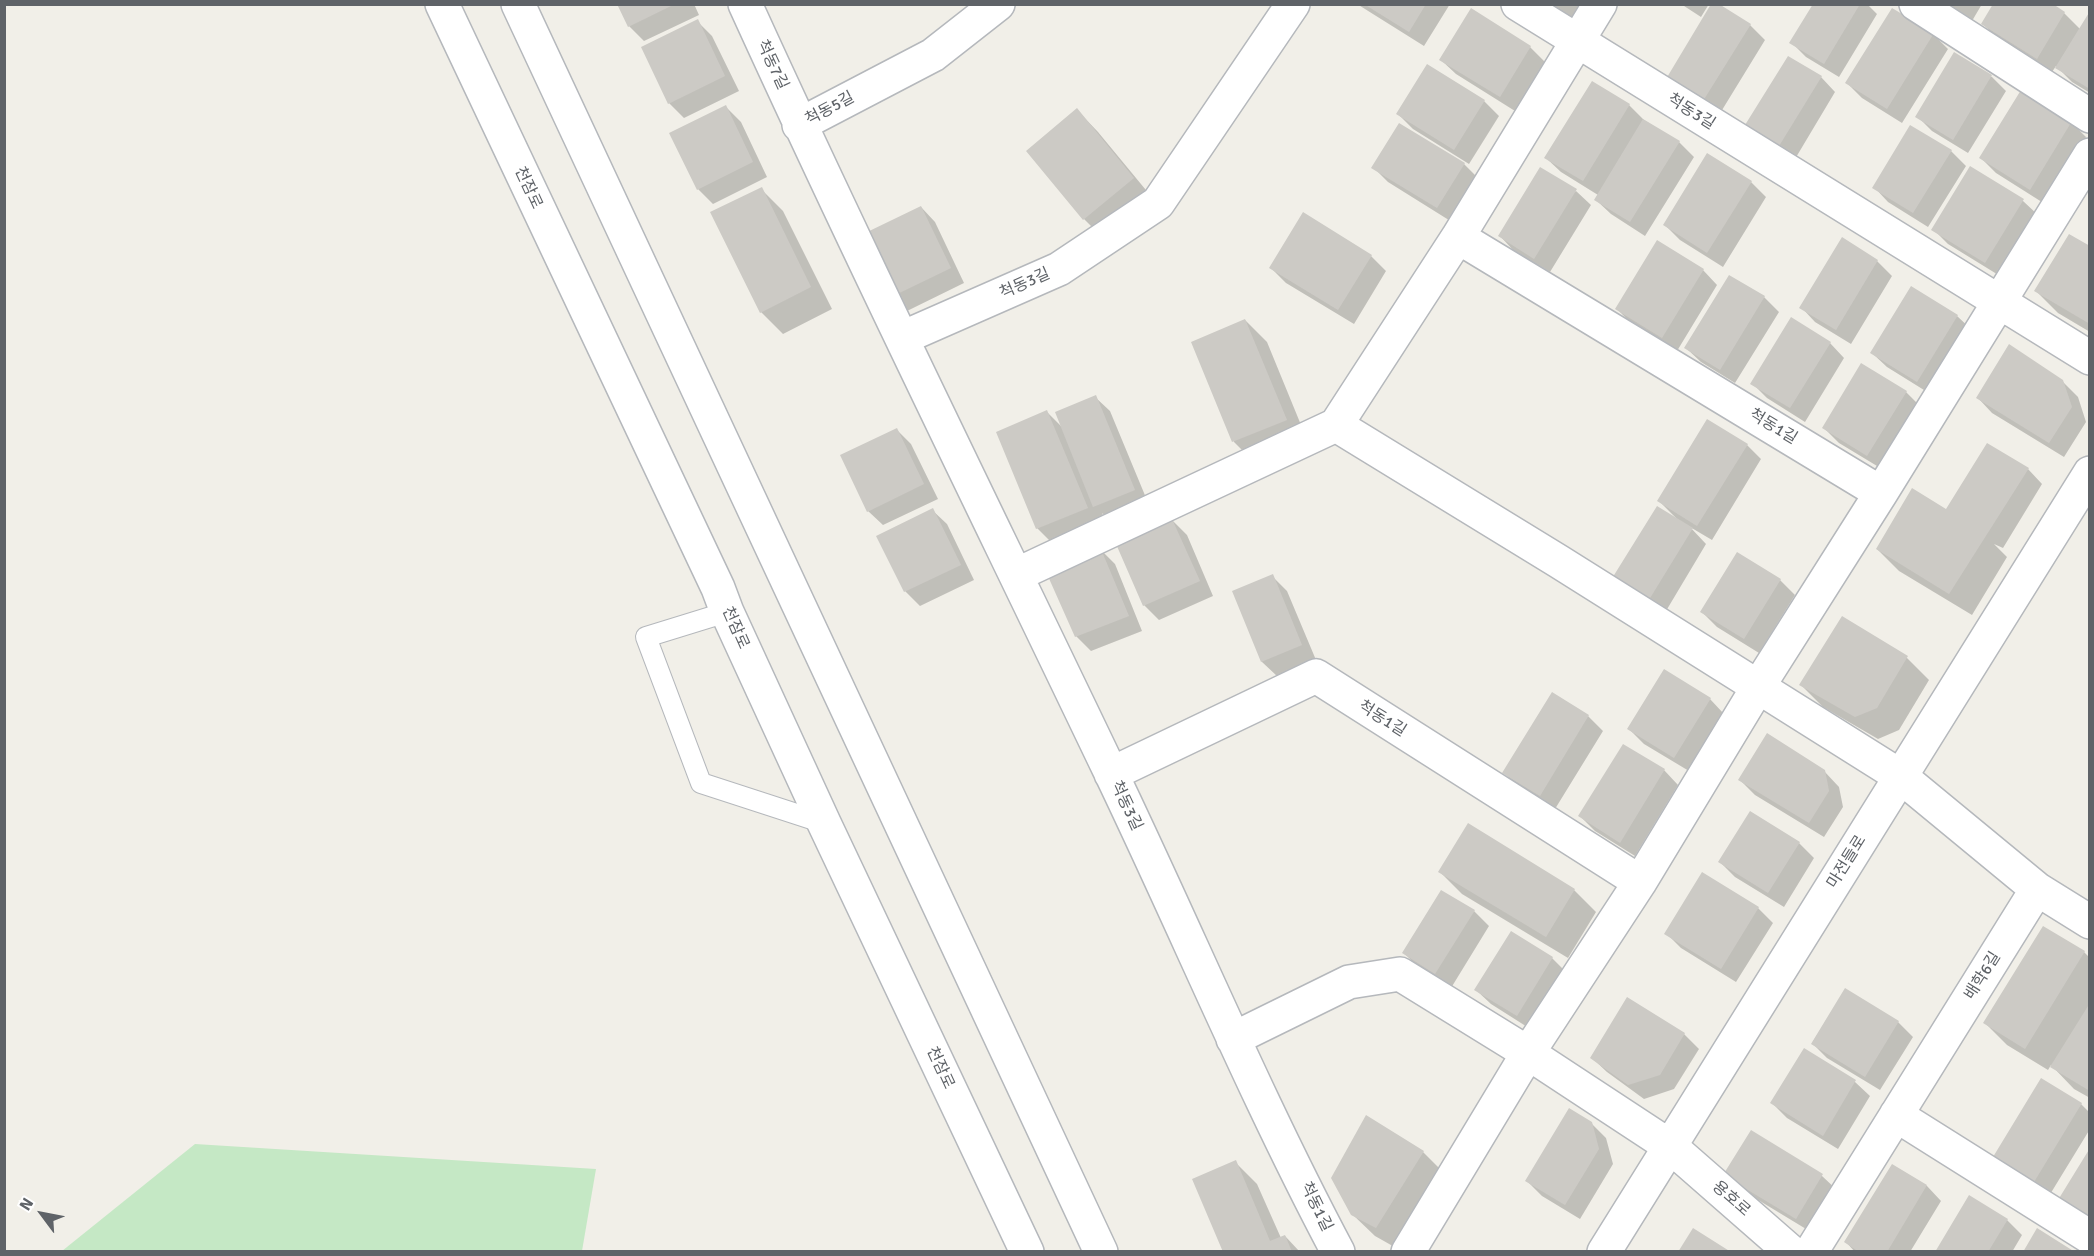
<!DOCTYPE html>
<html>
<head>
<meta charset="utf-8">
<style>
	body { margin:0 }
	#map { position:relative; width:2094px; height:1256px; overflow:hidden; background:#f1efe8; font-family:Signika,sans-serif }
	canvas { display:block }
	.frame { position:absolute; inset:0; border:6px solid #5f6368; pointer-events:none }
	.north { position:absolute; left:12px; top:1184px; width:60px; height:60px; -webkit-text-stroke:4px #fff; paint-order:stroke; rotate:302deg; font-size:16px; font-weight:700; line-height:24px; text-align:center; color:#5f6368 }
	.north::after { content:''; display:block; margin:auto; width:21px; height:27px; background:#5f6368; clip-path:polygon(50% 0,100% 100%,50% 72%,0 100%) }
</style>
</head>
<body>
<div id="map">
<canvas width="2094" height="1256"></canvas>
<div class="frame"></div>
<div class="north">N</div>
</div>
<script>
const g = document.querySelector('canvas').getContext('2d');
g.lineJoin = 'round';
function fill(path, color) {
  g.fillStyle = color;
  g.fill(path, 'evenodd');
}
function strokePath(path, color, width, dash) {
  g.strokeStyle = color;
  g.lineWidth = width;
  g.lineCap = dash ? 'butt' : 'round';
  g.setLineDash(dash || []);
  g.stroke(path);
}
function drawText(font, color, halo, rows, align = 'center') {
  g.font = font + ' Signika,"Noto Sans KR",sans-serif';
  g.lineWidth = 6;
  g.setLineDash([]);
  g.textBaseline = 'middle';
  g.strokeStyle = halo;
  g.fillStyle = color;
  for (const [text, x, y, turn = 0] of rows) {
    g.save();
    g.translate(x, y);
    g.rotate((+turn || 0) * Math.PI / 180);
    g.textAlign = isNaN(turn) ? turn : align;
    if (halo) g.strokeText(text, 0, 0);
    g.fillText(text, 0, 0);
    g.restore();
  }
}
fill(new Path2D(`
	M195,1144L596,1169L582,1251H62Z`), '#c5e8c5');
fill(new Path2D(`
	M619,4H694L699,15L644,41L629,26Z
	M1357,4H1450L1424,46Z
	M1542,4H1589L1576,25Z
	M1681,4H1709L1701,17Z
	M1814,4H1867L1877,14L1839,77L1806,57L1791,42Z
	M1944,4H1982L1972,21Z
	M2064,13L2080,29L2090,14V93L2072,82L2056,66L2052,72L1998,39L1983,24Z
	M697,21L712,36L739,91L684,118L669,103L643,48Z
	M1750,25L1765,40L1719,115L1682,93Z
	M1933,34L1948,49L1902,123L1862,98L1847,83Z
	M1530,47L1545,62L1515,111L1456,74L1441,60Z
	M1955,54L1992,77L2006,91L1968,153L1932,131L1917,116Z
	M1821,77L1835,92L1795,159L1762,139L1747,124Z
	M1592,83L1629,105L1644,120L1679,142L1694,157L1645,236L1611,214L1596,200L1598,195L1561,172L1546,158Z
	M1484,101L1499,116L1469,164L1413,129L1398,114Z
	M726,107L741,122L767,177L713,204L698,189Z
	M1077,110L1098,132L1155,201L1106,241L1084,219L1028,151Z
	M2071,122L2086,137L2045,204L1996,173L1981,158Z
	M1951,151L1966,166L1928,227L1888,202L1874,187Z
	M1464,164L1479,179L1452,222L1388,182L1373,167Z
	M1971,168L2023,201L2038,215L2000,276L1948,244L1933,229Z
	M1751,182L1766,197L1723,267L1680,240L1665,225Z
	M761,189L783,211L832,309L783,334L761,312Z
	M1576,191L1591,205L1550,272L1514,251L1500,236Z
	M921,207L935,222L964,283L907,311L892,296Z
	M1304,215L1371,256L1386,271L1354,324L1286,283L1271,268Z
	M1842,240L1877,261L1892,276L1851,344L1815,322L1801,307Z
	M2090,248V332L2058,313L2036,291Z
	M1703,270L1717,285L1677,351L1631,323L1617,309Z
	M1764,297L1779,312L1735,383L1701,362L1686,348Z
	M1957,316L1972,330L1932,395L1887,367L1872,353Z
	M1245,320L1267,342L1308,442L1256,464L1234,442L1193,343Z
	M1830,343L1844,358L1805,422L1767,398L1752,383Z
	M2062,381L2078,397L2086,422L2064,457L1992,413L1978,398Z
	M1906,392L1921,407L1882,469L1839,443L1824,428Z
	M1095,397L1110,411L1149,505L1110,521L1102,513L1109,530L1059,550L1037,528L1047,412L1062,427Z
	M896,429L911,444L938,499L883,525L868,511Z
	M1747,445L1761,459L1712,540L1690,527L1706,544L1663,616L1628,595L1676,518L1659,501Z
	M2028,469L2042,484L2003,548L1994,544L2007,557L1972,615L1899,571L1877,549L1952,515Z
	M932,510L947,524L974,580L920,606L905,591Z
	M1172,520L1187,535L1213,596L1159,620L1144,605Z
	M1100,549L1115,564L1142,631L1091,651L1076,636Z
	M1272,576L1287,591L1316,660L1277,676L1262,662L1234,592Z
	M1780,580L1795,595L1759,653L1717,627L1702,612Z
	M1842,618L1907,658L1929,680L1899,730L1878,739L1823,707L1801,685Z
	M1710,699L1724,714L1689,771L1644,744L1629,729Z
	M1588,716L1603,731L1555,809L1519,787L1504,773Z
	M1664,770L1678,785L1635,856L1595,831L1580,816Z
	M1824,771L1839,787L1843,807L1824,837L1755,795L1740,780Z
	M1799,843L1814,858L1784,907L1735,877L1720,862Z
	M1440,872L1574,890L1596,912L1568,958L1462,894Z
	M1758,908L1773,923L1736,982L1681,948L1666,933Z
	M1474,911L1489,926L1451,988L1419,968L1404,953Z
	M2044,928L2084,952L2090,958V1098L2074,1089L2051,1065L2048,1070L2007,1045L1985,1023Z
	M1511,933L1552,958L1567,973L1532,1030L1491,1004L1476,990Z
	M1845,990L1898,1022L1913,1037L1880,1090L1827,1058L1812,1043Z
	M1684,1034L1699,1049L1674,1089L1644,1099L1607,1072L1592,1058Z
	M1804,1050L1855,1082L1870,1096L1838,1149L1787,1118L1772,1103Z
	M2081,1104L2090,1113V1129L2049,1196L2010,1172Z
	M1591,1123L1606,1138L1613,1164L1580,1219L1542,1196L1527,1181Z
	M1751,1132L1822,1176L1837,1190L1811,1232L1740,1189L1725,1174Z
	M1423,1152L1445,1174L1398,1249L1375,1236L1352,1214Z
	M1235,1162L1257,1184L1281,1238L1285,1236L1300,1252H1224Z
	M1893,1166L1927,1186L1941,1201L1910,1252H1855L1846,1242Z
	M2007,1220L2022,1235L2012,1252H1936Z`), '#0003');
fill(new Path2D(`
	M617,4H675L628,27Z
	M1364,4H1426L1409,32Z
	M1711,4H1719L1751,24L1703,101L1666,79Z
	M1813,4H1860L1824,64L1789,43Z
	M1993,4H2053L2065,12L2037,59L1981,24Z
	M1471,8L1531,46L1500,97L1439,60Z
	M1892,8L1934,33L1887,109L1845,83Z
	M2090,11V89L2055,68Z
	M698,19L725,76L668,104L641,47Z
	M1954,52L1992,75L1953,140L1915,117Z
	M1788,56L1822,76L1779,146L1745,125Z
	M1427,64L1485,100L1454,150L1396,114Z
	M1592,81L1630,104L1583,181L1544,158Z
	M2021,90L2072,121L2030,190L1979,158Z
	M726,105L753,162L697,190L669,133Z
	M1077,108L1134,178L1083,220L1026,151Z
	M1643,119L1680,141L1630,222L1594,200Z
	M1399,123L1465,163L1437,208L1371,168Z
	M1910,125L1952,150L1913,213L1872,188Z
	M1707,153L1752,181L1707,253L1663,225Z
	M1970,166L2024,199L1985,263L1931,230Z
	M1540,167L1577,189L1534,259L1498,236Z
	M762,187L811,287L760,313L710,212Z
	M921,206L951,268L891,297L861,235Z
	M1303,212L1372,255L1338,310L1269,268Z
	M2069,234L2090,246V324L2034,291Z
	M1842,237L1878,260L1836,330L1799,308Z
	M1657,240L1704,269L1662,338L1615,309Z
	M1729,275L1765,296L1720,370L1684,348Z
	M1911,286L1958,315L1917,382L1870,353Z
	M1791,317L1831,342L1790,408L1750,384Z
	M1245,319L1287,420L1232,442L1191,342Z
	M2009,344L2063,380L2072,407L2049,443L1976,398Z
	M1861,363L1907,391L1867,456L1822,428Z
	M1096,395L1135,490L1093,507L1055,412Z
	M1047,410L1088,508L1036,529L996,432Z
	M1707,419L1748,444L1697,526L1657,501Z
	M897,428L924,484L867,512L840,455Z
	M1987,443L2029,468L1949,594L1876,549L1912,488L1946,509Z
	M1657,506L1693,528L1647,603L1611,580Z
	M933,508L961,565L904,592L876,536Z
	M1172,519L1200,581L1143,606L1116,544Z
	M1100,547L1129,616L1075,637L1047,574Z
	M1737,552L1781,579L1744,639L1700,612Z
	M1273,574L1302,645L1261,662L1232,591Z
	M1842,616L1908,656L1877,708L1855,717L1799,685Z
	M1664,669L1711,698L1674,758L1627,729Z
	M1552,692L1589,715L1540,796L1502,773Z
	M1767,733L1825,770L1829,791L1809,823L1738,780Z
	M1623,744L1665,769L1620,843L1578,816Z
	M1750,811L1800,842L1768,893L1718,862Z
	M1468,823L1575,889L1546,937L1438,872Z
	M1702,872L1759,907L1721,969L1664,934Z
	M1441,890L1475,910L1435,974L1402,953Z
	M2043,926L2085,951L2025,1049L1983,1023Z
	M1511,931L1553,957L1517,1016L1474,990Z
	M1845,988L1899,1021L1865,1077L1811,1044Z
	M1627,997L1685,1033L1660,1075L1628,1085L1590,1058Z
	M2090,1003V1091L2050,1067Z
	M1804,1048L1856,1080L1823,1136L1770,1103Z
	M2041,1078L2082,1103L2034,1182L1993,1157Z
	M1569,1108L1592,1122L1599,1149L1565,1205L1525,1181Z
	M1366,1115L1424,1151L1376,1228L1351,1215L1331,1178Z
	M1751,1130L1823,1174L1796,1219L1723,1175Z
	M2090,1148V1220L2058,1200Z
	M1236,1160L1270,1241L1285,1235L1292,1252H1223L1192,1179Z
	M1892,1164L1927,1185L1887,1252H1859L1844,1242Z
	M1969,1195L2008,1219L1988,1252H1935Z
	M1693,1228L1731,1252H1678Z
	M2037,1228L2075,1252H2023Z`), '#cccac5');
const service = new Path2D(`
	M727,612L646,637L701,783L824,823`);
const minor = new Path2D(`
	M745,4C862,261 987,514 1109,769C1186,929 1254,1094 1338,1252
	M1518,4L2090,358
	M1916,4L2090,116
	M799,125L933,55L998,4
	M1458,237L1881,493
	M902,338L1059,269L1158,203L1293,4
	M1336,425L1558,561L1900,776L2037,889L2090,922
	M1016,575L1336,425L1458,237L1600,4
	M1111,774L1316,676L1640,882
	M1233,1039L1349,982L1400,974L1528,1053L1671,1147L1791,1252
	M1896,1115L2090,1237
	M1408,1252L1528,1053L1640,882L1758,687L1881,493L2090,155
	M1604,1252L2090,473
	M1811,1252L2037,889`);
const tertiary = new Path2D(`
	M442,4L718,588L727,612L824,823L1027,1252
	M518,4L1101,1252`);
strokePath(service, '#b5b8bc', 22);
strokePath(minor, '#b5b8bc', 36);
strokePath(tertiary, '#b5b8bc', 36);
strokePath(service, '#fff', 20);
strokePath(minor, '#fff', 33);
strokePath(tertiary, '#fff', 33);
drawText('16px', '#5f6368', '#fff', [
	["척동7길",772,65,65],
	["척동5길",830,109,-28],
	["척동3길",1691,112,32],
	["천잠로",528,188,65],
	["척동3길",1025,284,-24],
	["척동1길",1773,427,31],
	["천잠로",735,628,66],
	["척동1길",1382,719,32],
	["척동3길",1126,806,65],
	["마전들로",1847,862,-58],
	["배학6길",1983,976,-58],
	["천잠로",940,1068,65],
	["용호로",1731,1199,41],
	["척동1길",1316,1207,64]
]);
</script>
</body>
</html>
